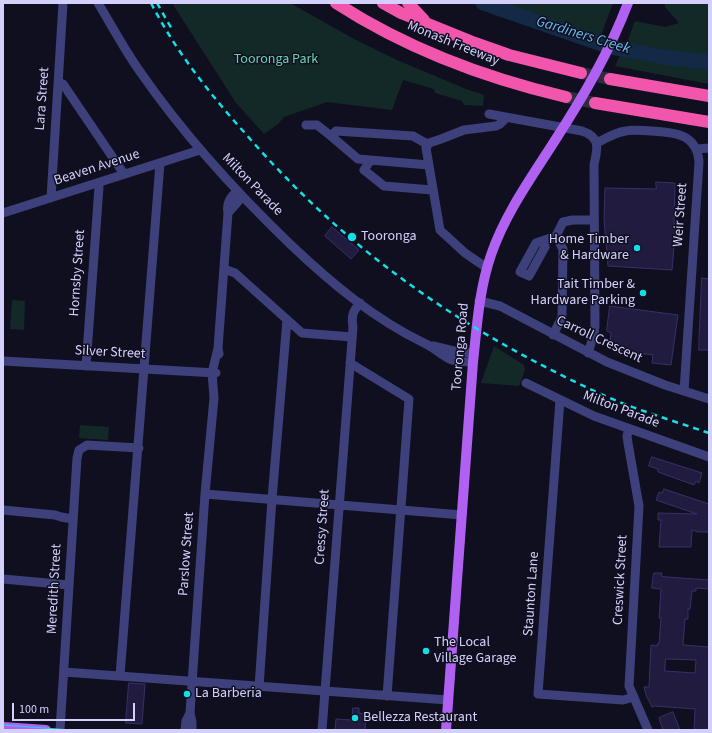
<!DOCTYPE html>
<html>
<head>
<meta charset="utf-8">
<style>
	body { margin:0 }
	#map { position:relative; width:712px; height:733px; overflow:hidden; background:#100f20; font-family:"Source Sans 3",sans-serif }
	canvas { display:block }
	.frame { position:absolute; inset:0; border:4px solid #d3d1fb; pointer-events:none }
	.scale { position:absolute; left:12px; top:703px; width:123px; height:18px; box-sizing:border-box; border:2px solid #d3d1fb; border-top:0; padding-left:5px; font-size:12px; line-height:14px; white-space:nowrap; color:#d3d1fb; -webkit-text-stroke:3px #100f20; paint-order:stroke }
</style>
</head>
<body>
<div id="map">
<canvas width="712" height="733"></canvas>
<div class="frame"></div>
<div class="scale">100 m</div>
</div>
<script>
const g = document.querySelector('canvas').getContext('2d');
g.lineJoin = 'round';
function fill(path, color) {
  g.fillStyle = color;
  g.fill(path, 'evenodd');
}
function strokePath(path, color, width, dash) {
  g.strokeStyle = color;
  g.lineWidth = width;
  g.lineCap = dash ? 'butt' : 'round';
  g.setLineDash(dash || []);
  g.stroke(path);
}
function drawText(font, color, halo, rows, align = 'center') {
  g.font = font + ' "Source Sans 3",sans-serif';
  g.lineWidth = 3;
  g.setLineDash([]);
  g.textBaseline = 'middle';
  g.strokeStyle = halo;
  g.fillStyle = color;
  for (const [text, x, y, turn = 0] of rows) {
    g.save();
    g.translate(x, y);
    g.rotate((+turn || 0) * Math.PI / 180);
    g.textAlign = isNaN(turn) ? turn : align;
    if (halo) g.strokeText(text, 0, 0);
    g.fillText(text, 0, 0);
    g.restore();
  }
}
fill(new Path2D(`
	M172,3H290L354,39L397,60L466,89L484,95L483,106L464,105L462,101L435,93L434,89L403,80L392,110L327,102L284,117L278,124L264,134L236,103Z
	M501,3H613L600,38Z
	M665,3H709V84L615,66L628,40L635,21L665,27L679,23L665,7Z
	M12,300L25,301L24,330L10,329Z
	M494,346L524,365L525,370L519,386L481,383Z
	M80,425L109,427L108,440L79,438Z`), '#122927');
strokePath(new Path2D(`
	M483,3L610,47L669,58L709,62`), '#122a45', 15);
const building = new Path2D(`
	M656,182L675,183L674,223L676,224L672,270L608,266L604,219L605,188L656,189Z
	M332,227L359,250L351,259L325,236Z
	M702,278L709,279V350H699Z
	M610,306L678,315L671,365L652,363L653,355L614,350L610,344L611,333L607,331Z
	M652,457L702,473L699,483L696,481L694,485L658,472V469L649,466Z
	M664,489L709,504V532H698L692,530L691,547H659L661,520H658V513L697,514L656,500L659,492L662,493Z
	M654,573H662L661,576L667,577L709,580V589L696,588V591H692L690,609H688V619H685L683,645L709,647V730H694L695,709L654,706L652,707L646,695L644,687H649L651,645L657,646V644H659L661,618H659L661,589L652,588ZM666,659L696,660L695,673L665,671Z
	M129,683L145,684L142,724L126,723Z
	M353,708H359V713L366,714L365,730H335L336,719L352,720Z
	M673,712L680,730H663L659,718Z`);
fill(building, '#211c3f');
strokePath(building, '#373069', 1);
strokePath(new Path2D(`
	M581,73L610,79
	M566,97L595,103`), '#2d2c41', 12, [12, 6]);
strokePath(new Path2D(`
	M98,3C112,26 125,51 141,73C184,135 235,191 290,244C330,282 374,319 424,343C434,347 442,356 452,360C459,362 467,362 473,362
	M63,84L124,174
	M489,114L582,131C602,138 597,149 594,165L595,326L594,334L588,353
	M306,125H317L331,136
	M597,143C606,138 616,132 626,131C634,129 643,131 651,131C673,132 697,133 699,162L684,391
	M427,144L413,136L336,131L331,136L358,159L429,165
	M697,149L709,148
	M370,161L364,170L384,186L432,190
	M51,198L63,3
	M3,213L200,150
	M228,213L242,197
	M545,241V247L529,276L520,272L536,243L556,236
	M487,268L465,253L440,230L426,148L429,143L441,139L464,130L496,126L500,124L506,118
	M224,269L235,273L302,333L352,337
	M479,301L500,306L607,362L665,385L709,399
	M553,335L562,317L563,249L556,236L563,222L573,220H594
	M433,346L458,352L474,353
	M219,354L218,348L228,213C226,203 230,198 237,191
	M3,361L216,373
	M350,363L409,399L387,696
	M86,366L99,187L97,183
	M526,383L594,416L709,457
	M560,400L538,694L623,700L634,697
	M629,429L627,436L628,443L639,506L629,686L648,730
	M205,494L462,515
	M3,510L55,515L61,517L73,519
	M3,579L69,585
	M64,672L448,700
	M120,676L160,163
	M259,687L272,499L287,320
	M60,730L77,458L79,450L87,445L139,448
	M185,730L186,721L190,713
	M192,730V722L190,713L205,494L214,398L212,373L218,348
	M322,730L353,327C351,316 353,311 360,303`), '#3d407b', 9);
strokePath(new Path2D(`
	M3,727L46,730
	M446,730L473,362C477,326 479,290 491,255C505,214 531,178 554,142C583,97 609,53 628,3`), '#b161f2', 10);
strokePath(new Path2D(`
	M336,3C407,49 485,78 566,97
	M383,3L401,13L475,43L509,55L581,73
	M408,3L424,20
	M610,79L709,96
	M595,103L709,122`), '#f156ac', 12);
strokePath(new Path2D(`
	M3,725L71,730`), '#13dfe5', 1);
strokePath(new Path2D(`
	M151,3C175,50 209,93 244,132C327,228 419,300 532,360C563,376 594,392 627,405C654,415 682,424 709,433
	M157,3L173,31`), '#13dfe5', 2.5, [6, 5]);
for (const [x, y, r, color] of [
	[352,237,5,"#13dfe5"],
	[637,248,4,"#13dfe5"],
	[643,293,4,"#13dfe5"],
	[426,651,4,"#13dfe5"],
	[187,694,4,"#13dfe5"],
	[355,718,4,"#13dfe5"]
]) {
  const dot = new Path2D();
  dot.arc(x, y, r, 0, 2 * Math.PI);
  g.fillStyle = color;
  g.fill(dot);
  strokePath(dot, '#100f20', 1.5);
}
drawText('14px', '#d3d1fb', '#100f20', [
	["Monash Freeway",453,44,22],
	["Lara Street",43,99,-86],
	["Beaven Avenue",97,168,-18],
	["Milton Parade",252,185,46],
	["Weir Street",681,215,-86],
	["Hornsby Street",78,273,-86],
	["Carroll Crescent",599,340,25],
	["Tooronga Road",461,347,-85],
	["Silver Street",110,353,3],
	["Milton Parade",621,410,21],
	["Cressy Street",323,527,-86],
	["Parslow Street",187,554,-86],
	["Creswick Street",621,580,-87],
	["Meredith Street",55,589,-87],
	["Staunton Lane",532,594,-86]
]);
drawText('14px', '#64d5b0', '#100f20', [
	["Tooronga Park",276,60]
]);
drawText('14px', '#d3d1fb', '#100f20', [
	["Tooronga",361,237],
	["Home Timber",629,240,"right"],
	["& Hardware",629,256,"right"],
	["Tait Timber &",635,285,"right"],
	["Hardware Parking",635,301,"right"],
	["The Local",434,643],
	["Village Garage",434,659],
	["La Barberia",195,694],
	["Bellezza Restaurant",363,718]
], 'left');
drawText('italic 15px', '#68bcf2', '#100f20', [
	["Gardiners Creek",583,36,17]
]);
</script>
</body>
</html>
